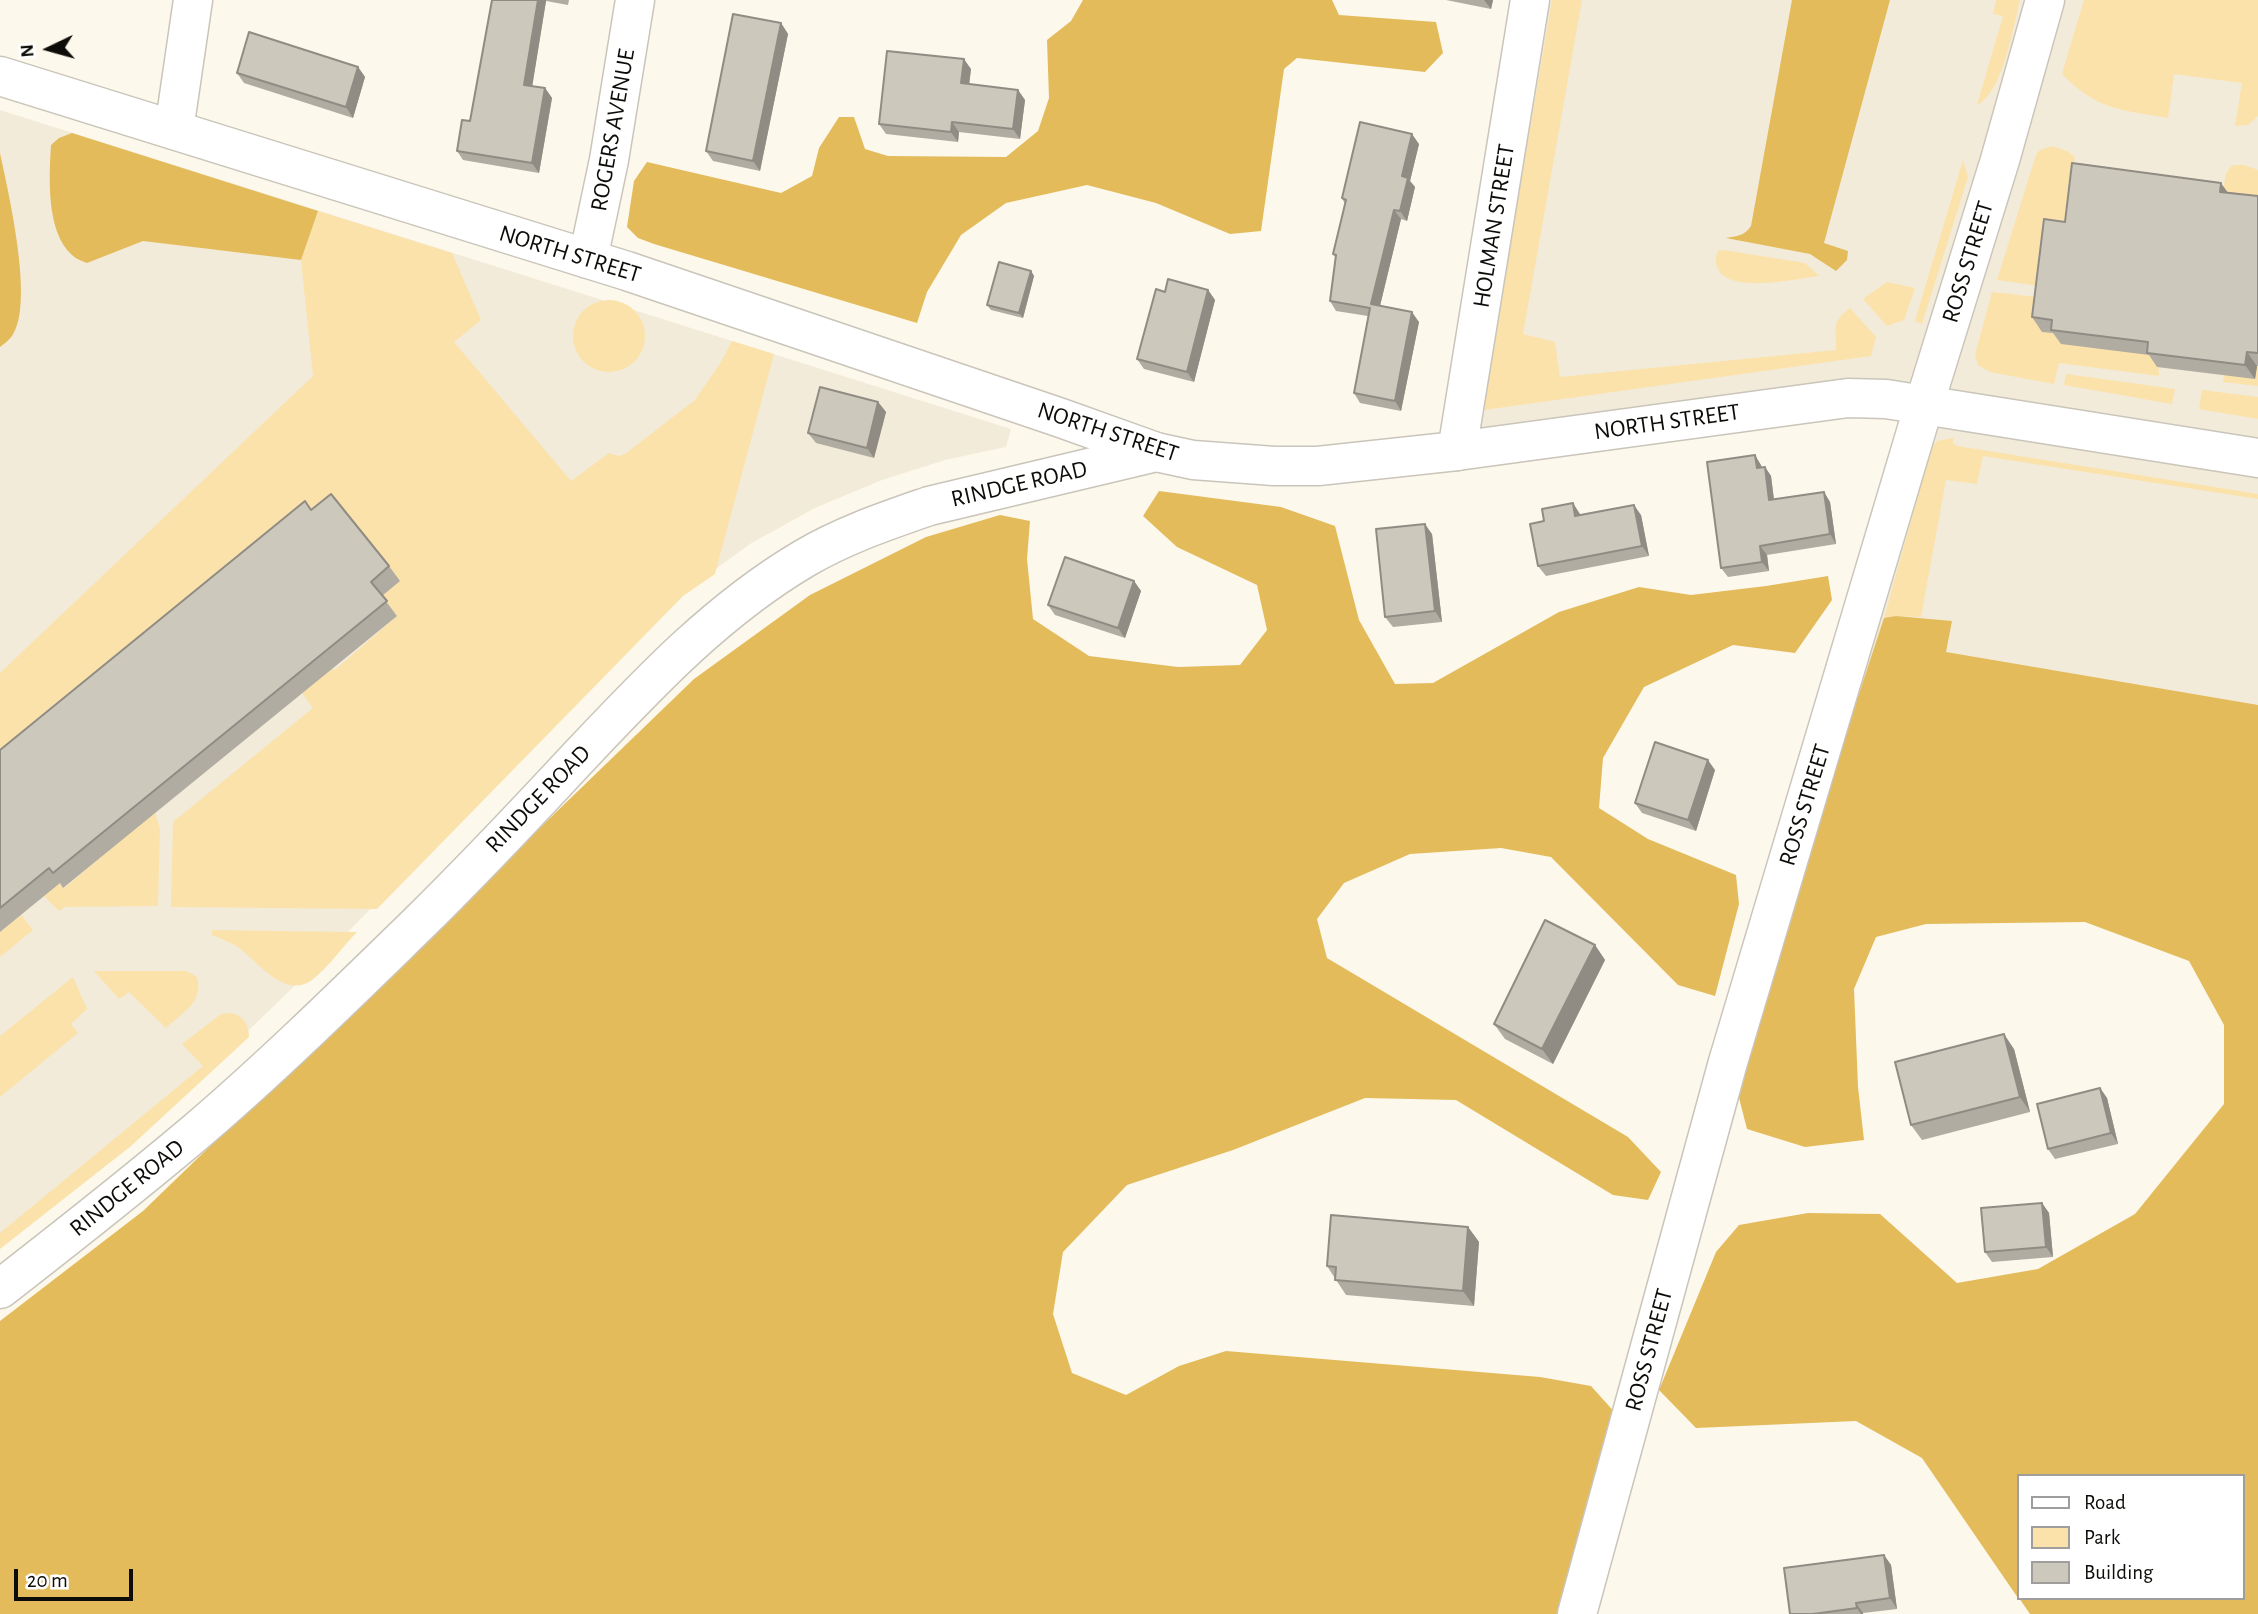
<!DOCTYPE html>
<html>
<head>
<meta charset="utf-8">
<style>
	body { margin:0 }
	#map { position:relative; width:2258px; height:1614px; overflow:hidden; background:#fdf8ec; font-family:"Alegreya Sans",sans-serif }
	canvas { display:block }
	.legend { position:absolute; left:2017px; top:1474px; width:228px; height:126px; box-sizing:border-box; background:#fff; border:2px solid #9f9e9c; margin:0; padding:9px 12px; list-style:none; font-size:21px; color:#0e0c08 }
	.legend li { display:flex; align-items:center; gap:14px; height:35px }
	.legend b { width:35px; border:2px solid #9f9e9c }
	.north { position:absolute; left:14px; top:14px; width:70px; height:70px; -webkit-text-stroke:5px #fff; paint-order:stroke; rotate:265deg; font-size:19px; font-weight:700; line-height:28px; text-align:center; color:#0e0c08 }
	.north::after { content:''; display:block; margin:auto; width:24px; height:32px; background:#0e0c08; clip-path:polygon(50% 0,100% 100%,50% 72%,0 100%) }
	.scale { position:absolute; left:14px; top:1569px; width:119px; height:32px; box-sizing:border-box; border:4px solid #0e0c08; border-top:0; padding-left:9px; font-size:21px; line-height:24px; white-space:nowrap; color:#0e0c08; -webkit-text-stroke:5px #fff; paint-order:stroke }
</style>
</head>
<body>
<div id="map">
<canvas width="2258" height="1614"></canvas>
<ul class="legend">
<li><b style="height:9px;background:#fff"></b>Road</li>
<li><b style="height:19px;background:#fae2aa"></b>Park</li>
<li><b style="height:19px;background:#cdc8bc"></b>Building</li>
</ul>
<div class="north">N</div>
<div class="scale">20 m</div>
</div>
<script>
const g = document.querySelector('canvas').getContext('2d');
g.lineJoin = 'round';
function fill(path, color) {
  g.fillStyle = color;
  g.fill(path, 'evenodd');
}
function strokePath(path, color, width, dash) {
  g.strokeStyle = color;
  g.lineWidth = width;
  g.lineCap = dash ? 'butt' : 'round';
  g.setLineDash(dash || []);
  g.stroke(path);
}
function drawText(font, color, halo, rows, align = 'center') {
  g.font = font + ' "Alegreya Sans",sans-serif';
  g.lineWidth = 6;
  g.setLineDash([]);
  g.textBaseline = 'middle';
  g.strokeStyle = halo;
  g.fillStyle = color;
  for (const [text, x, y, turn = 0] of rows) {
    g.save();
    g.translate(x, y);
    g.rotate((+turn || 0) * Math.PI / 180);
    g.textAlign = isNaN(turn) ? turn : align;
    if (halo) g.strokeText(text, 0, 0);
    g.fillText(text, 0, 0);
    g.restore();
  }
}
fill(new Path2D(`
	M1530,0H2258V766L1832,713L1923,406L1457,451Z
	M0,110L1011,429L1006,447L945,460L882,480L815,508L750,544L684,592L628,644L309,972L221,1057L0,1241Z`), '#f3ebd9');
fill(new Path2D(`
	M1552,0H1582L1523,334L1555,342L1560,377L1836,350C1837,328 1830,323 1850,308L1876,337L1871,356L1484,410L1483,404Z
	M1996,0H2020C2013,28 2003,92 1977,105L2003,16L1993,14Z
	M2084,0H2258V116L2248,125L2235,126L2242,83L2174,74L2168,118C2121,110 2097,110 2062,74Z
	M2052,146L2067,151L2075,157L2072,176L2082,177L2047,287L1997,280L2036,155L2040,150Z
	M1963,160L1968,177L1922,324L1915,321Z
	M2232,165H2244L2258,170V209L2222,196L2226,174Z
	M318,211L452,253L481,320L454,342L571,481L609,453L619,456L625,454L695,400L721,362L732,341L774,354L715,574L683,596L377,909L171,907L173,822L313,708L302,693L332,668L335,670L397,616L381,597L399,580L0,773V673L313,376L301,260Z
	M1724,250L1805,263L1819,276C1796,279 1733,293 1719,271C1715,264 1715,258 1718,251Z
	M1887,282L1915,288L1904,320L1887,326L1863,299Z
	M1992,292L2046,298L2062,334L2158,357L2159,376L2059,363L2054,384L1990,372L1978,365L1975,355Z
	M573 336a36 36 0 1 1 72 0a36 36 0 1 1-72 0Z
	M2258,354V386L2223,382L2224,375Z
	M2066,374L2175,389L2172,404L2064,385Z
	M2202,390L2258,397V419L2199,409Z
	M1953,438V443L1957,446L2258,494V499L1983,456L1977,484L1946,480L1921,617L1896,616L1884,618L1931,449L1937,441Z
	M155,812L160,829L158,906L65,907L59,911L21,873L39,858L64,888Z
	M21,915L33,930L0,957V932Z
	M212,930L348,932H357C343,946 327,969 312,980C286,999 259,964 242,950C233,943 222,939 212,935Z
	M94,971H186L197,977C204,1002 183,1012 166,1028L129,992L119,999Z
	M73,977L87,1009L71,1024L78,1033L0,1097V1036Z
	M230,1013C243,1015 249,1024 249,1037L131,1146L0,1249V1233L203,1066L182,1044L221,1014Z`), '#fae2aa');
fill(new Path2D(`
	M1083,0H1332L1339,15L1436,22L1443,53L1425,72L1297,58L1284,69L1261,231L1230,234L1156,203L1087,185L1006,203L961,235L927,292L917,323L654,244L638,238L627,227L634,181L647,162L781,193L812,176L819,148L839,117H854L865,149L888,156L1006,157L1038,131L1049,98L1047,40L1071,21Z
	M1792,0H1890L1824,243L1848,251L1847,260L1836,271L1810,254L1726,238C1736,236 1745,236 1751,226Z
	M72,133L318,211L301,260L143,241L87,263C82,261 76,259 72,255C46,232 49,177 51,145L59,138Z
	M0,153C8,191 35,304 12,336C9,340 4,344 0,347Z
	M1159,491L1281,507L1335,526L1359,620L1395,684L1433,683L1559,612L1639,587L1691,595L1766,586L1828,576L1832,600L1795,653L1733,645L1644,687L1603,758L1599,808L1648,839L1736,875L1739,904L1715,996L1678,985L1551,857L1501,848L1410,854L1344,883L1317,919L1327,958L1628,1137L1661,1172L1648,1200L1613,1195L1456,1100L1365,1098L1233,1150L1127,1185L1063,1252L1053,1314L1072,1373L1126,1395L1179,1366L1226,1351L1540,1377L1591,1386L1618,1416L1557,1614H0V1321L143,1211L694,679L810,595L926,537L1000,515L1030,521L1027,559L1033,619L1089,656L1178,667L1240,665L1267,630L1257,585L1177,547L1143,516Z
	M1896,616L1952,621L1946,652L2258,705V1614H2030L2019,1598H2242V1476H2018V1598L1922,1458L1856,1421L1696,1428L1659,1390L1716,1252L1739,1225L1808,1213L1880,1214L1957,1283L2038,1269L2135,1214L2224,1104V1025L2189,961L2085,922L1926,924L1876,937L1854,989L1858,1087L1864,1140L1805,1147L1747,1129L1738,1094L1852,715L1884,618Z`), '#e3bb5b');
const street = new Path2D(`
	M174,130L193,0
	M588,259L609,160L635,0
	M1457,451L1530,0
	M0,1289C67,1237 133,1185 197,1131C273,1066 345,995 417,925C471,872 523,817 575,761C645,687 715,611 805,558C844,535 886,521 929,506L1156,452
	M1577,1614L1728,1062L1924,405L2000,160L2045,0`);
const secondary = new Path2D(`
	M0,76L627,271L1061,418L1156,452L1193,460L1274,466H1318L1457,451L1848,398L1886,399L2258,458`);
strokePath(street, '#cac5ba', 41);
strokePath(secondary, '#cac5ba', 41);
strokePath(street, '#fff', 38);
strokePath(secondary, '#fff', 38);
fill(new Path2D(`
	M492,0H569L568,5L546,1L532,86L545,88L552,98L539,173L463,160L457,151L470,121Z
	M1446,0H1493L1491,9Z
	M781,23L788,34L760,171L713,161L706,151Z
	M358,67L365,77L353,118L244,83L237,73Z
	M971,69L969,84L1018,90L1025,100L1020,139L959,132L958,142L886,134L879,124Z
	M1419,144L1410,181L1415,187L1407,221L1401,219L1380,306L1419,322L1401,411L1360,403L1354,393L1368,316L1336,311L1330,301L1336,258L1333,254L1345,204L1342,198Z
	M2228,192L2258,196V366H2257L2255,379L2157,367L2149,355L2061,344L2053,333L2042,332L2032,317L2065,222Z
	M1031,271L1034,276L1023,318L991,310L987,305Z
	M1208,290L1215,300L1194,382L1144,369L1137,359L1165,292Z
	M878,402L886,412L874,458L816,443L808,433Z
	M1761,465L1762,468L1765,467L1771,476L1774,499L1824,492L1830,502L1836,544L1767,555L1769,571L1728,577L1721,568Z
	M311,510L389,566L400,581L382,596L397,616L63,888L60,883L0,932V750Z
	M1580,514V515H1641L1649,556L1546,576L1538,566Z
	M1432,534L1442,622L1393,627L1385,617Z
	M1134,581L1141,591L1125,638L1055,615L1048,605Z
	M1715,770L1696,831L1642,813L1635,803Z
	M1595,945L1605,960L1553,1064L1505,1039L1494,1024Z
	M2014,1049L2030,1112L1922,1140L1911,1125Z
	M2100,1088L2107,1098L2118,1144L2055,1159L2048,1149Z
	M2042,1203L2049,1213L2053,1257L1992,1262L1985,1252Z
	M1468,1227L1479,1242L1474,1306L1346,1295L1327,1266Z
	M1884,1555L1891,1565L1897,1609L1863,1613V1614H1790Z`), '#b0aca2');
fill(new Path2D(`
	M538,0H546V1L531,94L524,85Z
	M1484,0H1493L1491,9Z
	M781,23L788,34L760,171L753,161Z
	M964,59L971,69L968,94L961,83Z
	M358,67L365,77L353,118L346,107Z
	M545,88L552,98L539,173L532,163Z
	M1018,90L1025,100L1020,139L1013,129Z
	M952,122L959,132L958,142L951,132Z
	M1412,134L1419,144L1410,181L1415,187L1407,221L1400,211L1402,176Z
	M2221,183L2231,197L2220,192Z
	M1394,210L1401,219L1378,314L1371,304Z
	M1031,271L1034,276L1023,318L1019,313Z
	M1208,290L1215,300L1194,382L1187,372Z
	M1412,312L1419,322L1401,411L1395,401Z
	M2247,352L2257,366L2255,379L2245,365Z
	M878,402L886,412L874,458L867,448Z
	M1755,455L1761,465L1763,478L1757,468Z
	M1765,467L1771,476L1775,509L1769,500Z
	M1824,492L1830,502L1836,544L1830,534Z
	M1573,503L1580,514L1582,526L1575,516Z
	M1634,505L1641,515L1649,556L1642,546Z
	M1425,524L1432,534L1442,622L1435,611Z
	M1760,546L1767,555L1769,571L1762,562Z
	M1134,581L1141,591L1125,638L1118,628Z
	M1708,760L1715,770L1696,831L1688,820Z
	M1595,945L1605,960L1553,1064L1542,1049Z
	M2004,1034L2014,1049L2030,1112L2020,1097Z
	M2100,1088L2107,1098L2118,1144L2111,1133Z
	M2042,1203L2049,1213L2053,1257L2046,1247Z
	M1468,1227L1479,1242L1474,1306L1463,1291Z
	M1884,1555L1891,1565L1897,1609L1890,1598Z
	M1856,1603L1863,1613V1614H1861L1857,1608Z`), '#908c84');
const building = new Path2D(`
	M492,0H538L524,85L545,88L532,163L457,151L462,120L470,121Z
	M733,14L781,23L753,161L706,151Z
	M249,32L358,67L346,107L237,73Z
	M887,51L964,59L961,83L1018,90L1013,129L952,122L951,132L879,124Z
	M1360,122L1412,134L1402,176L1408,178L1400,211L1394,210L1371,304L1412,312L1395,401L1354,393L1370,308L1330,301L1336,255L1333,254L1346,200L1342,198Z
	M2072,163L2221,183L2220,192L2258,196V353L2247,352L2245,365L2147,353L2148,342L2051,330L2052,320L2032,317L2044,219L2065,222Z
	M999,262L1031,271L1019,313L987,305Z
	M1168,279L1208,290L1187,372L1137,359L1156,289L1165,292Z
	M820,387L878,402L867,448L808,433Z
	M1755,455L1757,468L1765,467L1769,500L1824,492L1830,534L1760,546L1762,562L1721,568L1707,462Z
	M331,494L389,566L371,582L387,601L53,873L49,868L0,908V750L305,501L311,510Z
	M1573,503L1575,516L1634,505L1642,546L1538,566L1530,524L1544,521L1542,509Z
	M1425,524L1435,611L1385,617L1376,529Z
	M1065,557L1134,581L1118,628L1048,605Z
	M1655,742L1708,760L1688,820L1635,803Z
	M1545,920L1595,945L1542,1049L1494,1024Z
	M2004,1034L2020,1097L1911,1125L1895,1062Z
	M2100,1088L2111,1133L2048,1149L2037,1104Z
	M2042,1203L2046,1247L1985,1252L1981,1208Z
	M1331,1215L1468,1227L1463,1291L1335,1280L1336,1267L1327,1266Z
	M1884,1555L1890,1598L1856,1603L1857,1608L1813,1614H1790L1784,1568Z`);
fill(building, '#cdc8bc');
strokePath(building, '#908c84', 2);
drawText('24px', '#0e0c08', '#fff', [
	["ROGERS AVENUE",613,130,-80],
	["HOLMAN STREET",1494,226,-81],
	["NORTH STREET",570,254,17],
	["ROSS STREET",1968,262,-73],
	["NORTH STREET",1667,422,-8],
	["NORTH STREET",1108,432,18],
	["RINDGE ROAD",1019,484,-13],
	["RINDGE ROAD",538,799,-46],
	["ROSS STREET",1805,805,-73],
	["RINDGE ROAD",127,1188,-39],
	["ROSS STREET",1649,1350,-75]
]);
</script>
</body>
</html>
